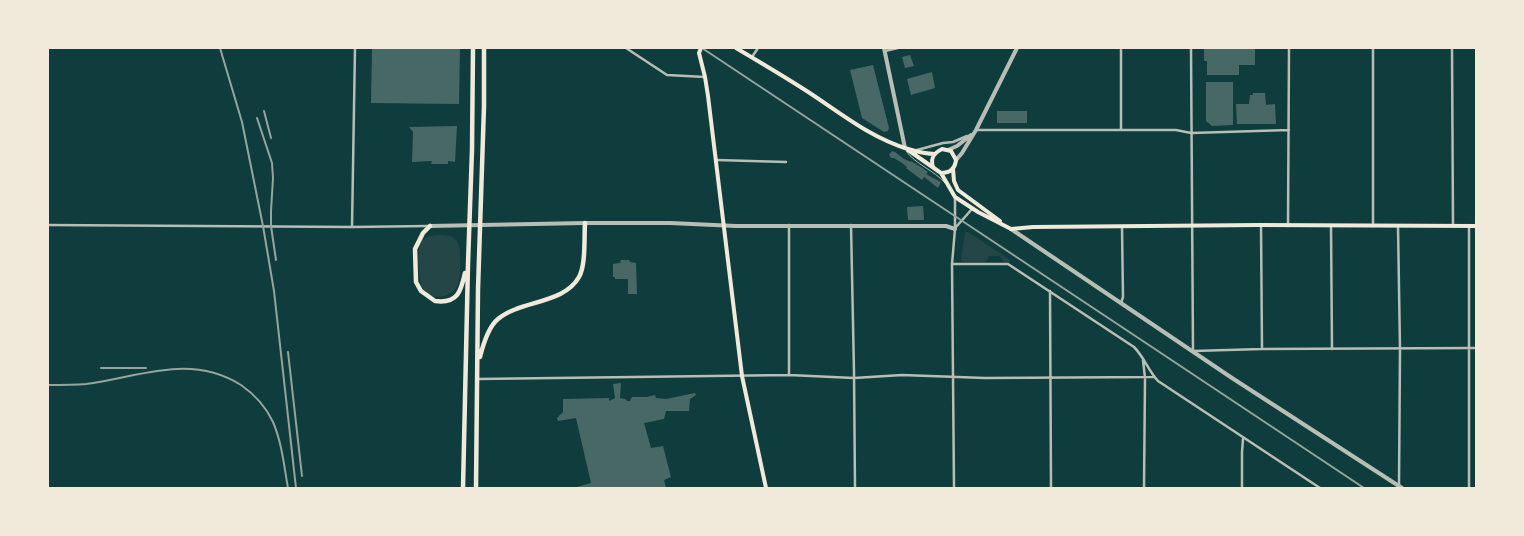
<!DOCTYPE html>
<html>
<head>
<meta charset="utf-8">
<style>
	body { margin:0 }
	#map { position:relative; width:1524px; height:536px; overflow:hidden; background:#0f3d3e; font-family:"Times New Roman",serif }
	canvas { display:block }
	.frame { position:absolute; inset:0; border:49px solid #f1e9da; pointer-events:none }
</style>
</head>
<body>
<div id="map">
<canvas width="1524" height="536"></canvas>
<div class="frame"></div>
</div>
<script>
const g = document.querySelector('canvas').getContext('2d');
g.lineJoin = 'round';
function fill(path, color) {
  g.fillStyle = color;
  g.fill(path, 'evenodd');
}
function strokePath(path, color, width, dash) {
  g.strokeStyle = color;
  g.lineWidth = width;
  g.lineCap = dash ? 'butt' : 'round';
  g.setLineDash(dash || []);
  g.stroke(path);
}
fill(new Path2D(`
	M965,232H968L1010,260L1009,262H1004L1000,256H988V260L985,262H962L961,260Z
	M429,236C450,234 461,234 460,258C460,266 461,276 458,284C452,299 432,301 423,289C418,281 417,252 420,244C422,240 425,238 429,236Z`), '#244646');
fill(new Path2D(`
	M372,48H460L459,104L371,103Z
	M1204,48L1255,49V65H1239V75H1207V61H1204Z
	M910,55L914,66L905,68L902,57Z
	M873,65L889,128L888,131L884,132L862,118L850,70Z
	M932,72L935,88L911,95L907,79Z
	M1206,82H1233V125L1212,126L1206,121Z
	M1253,93H1265L1266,105L1275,104L1276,124H1237L1236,104H1249L1250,95H1253Z
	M997,111H1027V123H997Z
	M457,126L455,162L448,161V164H431L432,161L412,162L413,132L409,127Z
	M892,151L895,152L904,159L911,162V161L921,167L928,172L926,174L941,182L938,188L924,177L922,180L906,168L907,167L902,163L894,158H891L889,155Z
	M923,206L924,220H908L907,207Z
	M621,260H629L630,262L636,263L637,294H628V279H615V277H613V264L620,263Z
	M621,383L620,398L625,399L627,401H630L632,397H647L655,395L656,398L666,399L695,393L696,395L690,399L689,411H666L664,419L644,423L651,448L663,446L671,477L664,480L666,488H573L591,483L576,418L558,421L557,418L563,412V399L609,398V401L615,398L613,384Z`), '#486865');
strokePath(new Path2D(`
	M906,151C916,165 934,170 945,183`), '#b8beb3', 1);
strokePath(new Path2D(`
	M626,48L667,75L705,77
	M1121,48V130
	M1191,48L1193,351L1262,349L1476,348
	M1452,48L1453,225
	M885,51L898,48
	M752,57L758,48
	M976,130H1176L1191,133L1289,130
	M917,150L943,143L953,142L967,136
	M716,160L786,162
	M48,225L352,227L428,226
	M789,225V375
	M851,225L854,372L855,488
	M1261,225L1262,349
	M1288,226L1289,48
	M1331,226L1332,349
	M1373,226V48
	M1398,226L1400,349L1399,485
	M352,227L355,48
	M956,227L972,209
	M952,264H1008L1134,347C1144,357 1148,370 1158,381L1320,488
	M1050,291L1051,488
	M1121,303L1123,297L1122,227
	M1143,360L1145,378L1144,488
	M477,379L789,375L854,378L902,375L985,378L1154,377
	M954,488L952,264L955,229V198
	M1242,488V452L1243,439
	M1469,488V226`), '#b8beb3', 2.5);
strokePath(new Path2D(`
	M884,48L905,148
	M948,150L957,146L971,135
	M956,160L962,153L976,130L1017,48
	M430,226L585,223H670L736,226H946L955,229
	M1011,229L1232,378L1402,488`), '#b8beb3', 4);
strokePath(new Path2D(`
	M701,48L699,53L705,77L708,96L742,376L766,488
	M736,48C758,61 780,74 802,88C837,110 868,137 908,149C918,152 925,154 935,154
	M908,150L941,173L955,197L978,212L1011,229
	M933,167C930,158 934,153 942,149L951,151L956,160C955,169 950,173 941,173
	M953,169L954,181L958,190L1000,221
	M1011,229L1033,227L1260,225L1476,226`), '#f1e9da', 4);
strokePath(new Path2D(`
	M430,226L423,233L415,249L416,282L421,291L435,301C458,304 461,291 465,273
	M480,357C483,345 488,327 498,319C521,300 564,304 579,277C586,265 584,237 585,223
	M463,488L468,264L472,150L473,48
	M476,488L478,289L484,106V48`), '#f1e9da', 4.5);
strokePath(new Path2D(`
	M220,48L242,122L263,226L274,291L296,488
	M702,48L1364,488
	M264,111L271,138
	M257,118L272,163L273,178L271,211V226L276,260
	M288,352L302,476
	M101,368H146
	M48,385C60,385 73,385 86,384C140,377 190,353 241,385C254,394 266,407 273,422C282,443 284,466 288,488`), '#97a49c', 2);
</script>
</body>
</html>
